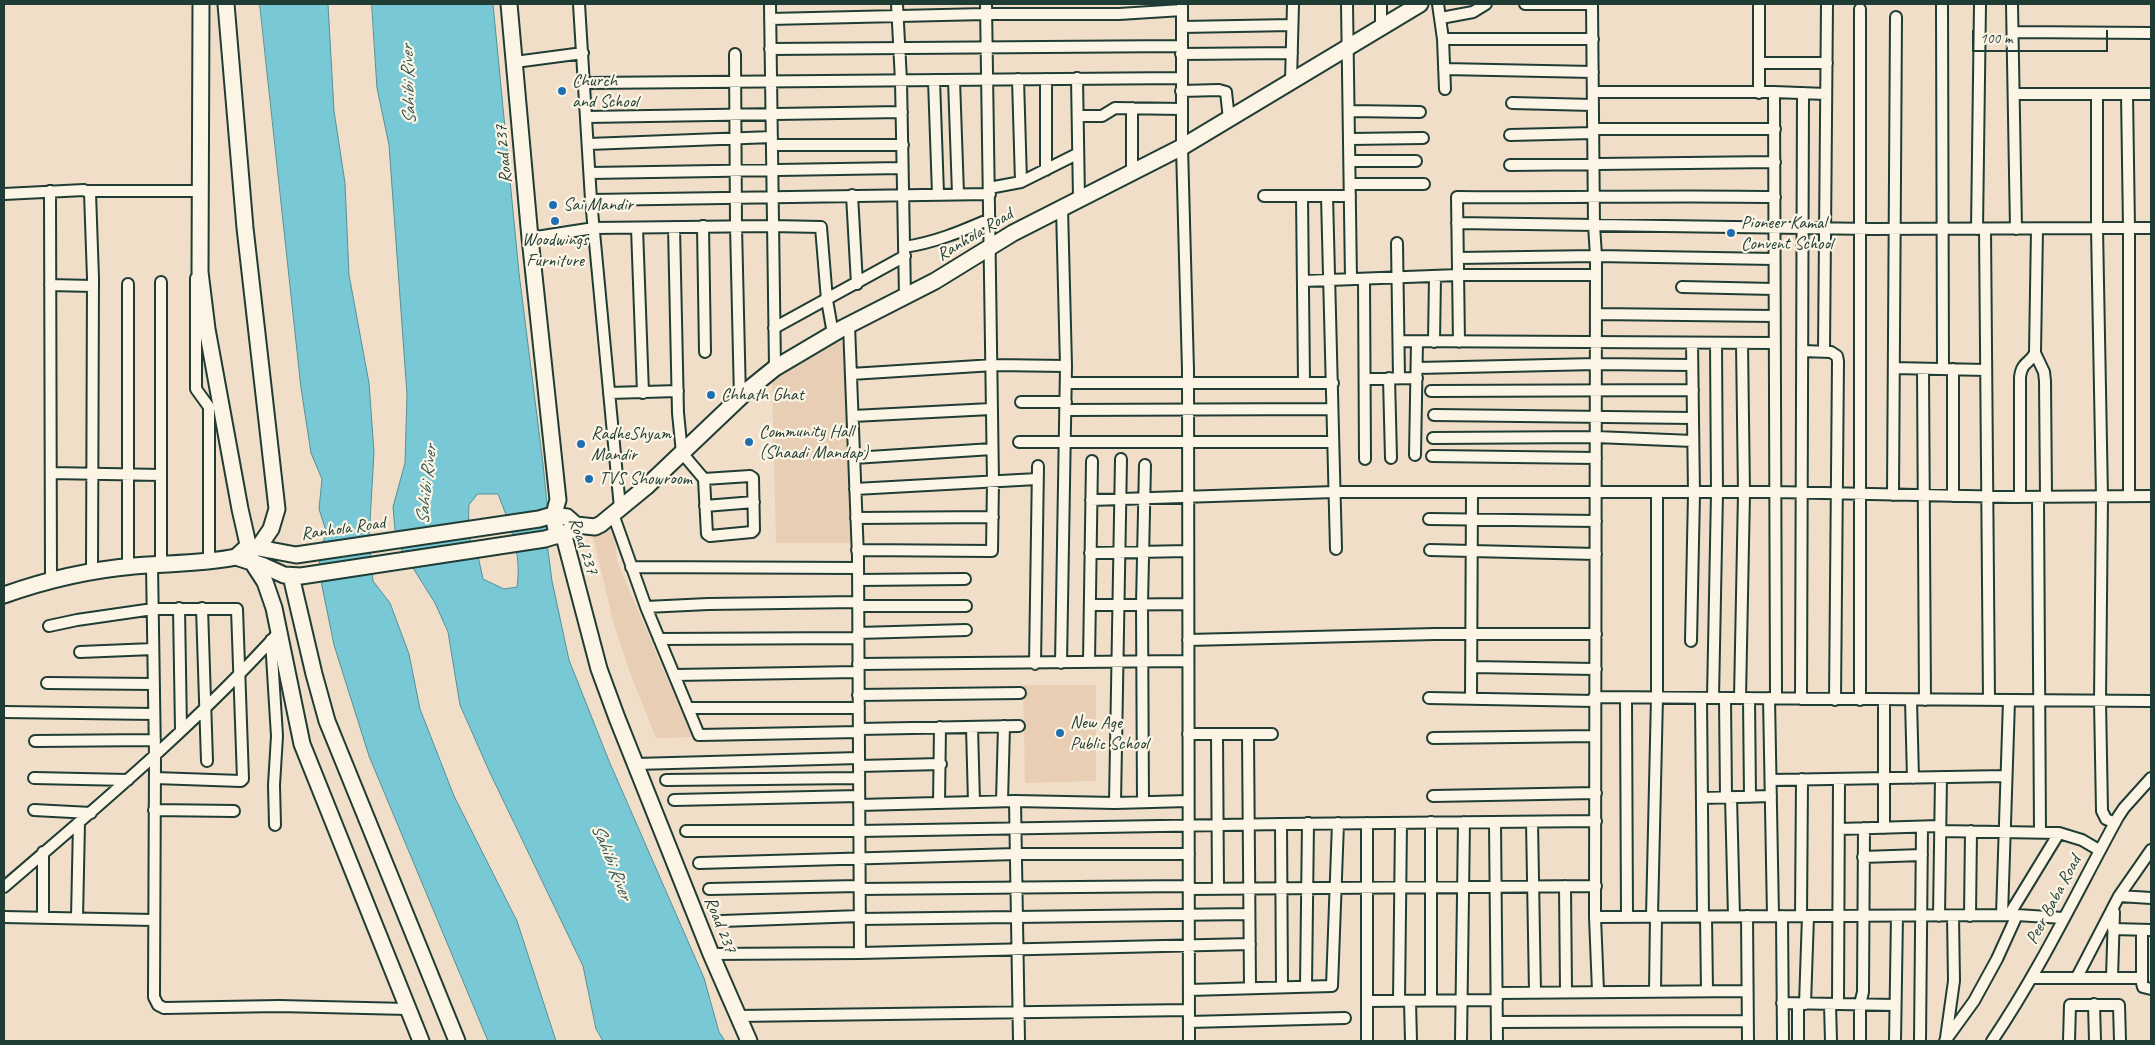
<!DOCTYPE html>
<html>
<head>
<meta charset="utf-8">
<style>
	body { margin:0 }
	#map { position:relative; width:2155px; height:1045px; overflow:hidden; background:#f1dec9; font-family:Caveat,sans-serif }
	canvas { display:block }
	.frame { position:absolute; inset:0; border:5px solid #1f3d34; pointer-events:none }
	.scale { position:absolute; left:1972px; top:30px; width:136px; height:22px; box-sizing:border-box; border:2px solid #1f3d34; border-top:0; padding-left:6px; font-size:15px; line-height:18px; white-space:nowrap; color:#1f3d34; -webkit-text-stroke:4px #fcf5e5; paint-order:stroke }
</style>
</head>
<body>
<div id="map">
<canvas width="2155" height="1045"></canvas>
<div class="frame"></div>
<div class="scale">100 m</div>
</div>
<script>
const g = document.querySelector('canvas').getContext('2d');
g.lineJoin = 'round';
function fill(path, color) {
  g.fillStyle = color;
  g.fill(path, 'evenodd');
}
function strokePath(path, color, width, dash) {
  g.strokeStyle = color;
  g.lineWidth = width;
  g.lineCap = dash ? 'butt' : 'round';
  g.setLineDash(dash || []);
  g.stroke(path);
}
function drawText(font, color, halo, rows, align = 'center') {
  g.font = font + ' Caveat,sans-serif';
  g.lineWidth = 4.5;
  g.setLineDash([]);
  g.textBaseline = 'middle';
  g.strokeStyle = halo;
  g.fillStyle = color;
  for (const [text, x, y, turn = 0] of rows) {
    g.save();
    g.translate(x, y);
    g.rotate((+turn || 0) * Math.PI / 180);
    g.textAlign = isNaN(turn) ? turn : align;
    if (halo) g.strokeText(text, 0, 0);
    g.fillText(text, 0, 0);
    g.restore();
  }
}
fill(new Path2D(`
	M849,334L854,543H776L772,380Z
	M615,526L617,561L692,737L656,738L630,673L614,625L592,533Z
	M1023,685H1096V781L1025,783Z`), '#e9ceb6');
const water = new Path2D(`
	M260,4H328L334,111L345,183L349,275L369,383L374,452L369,539L373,581L390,603L409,654L420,709L454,796L517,921L556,1041H488L369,756L334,645L322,586L318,550L327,534L319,509L322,479L311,453L301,388Z
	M372,4H493L519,273L543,464L548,513L547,543L552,581L569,660L609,761L704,978L719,1032L725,1041H603L596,1029L583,966L490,773L460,705L448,632L435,603L396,541L393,507L405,463L407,394L389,145L377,88ZM478,494H498C510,525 522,553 517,587L504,589L483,579L478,556L468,535L469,505Z`);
fill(water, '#79c8d5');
strokePath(water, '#559095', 1);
const street = new Path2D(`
	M579,4L591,200L620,508
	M770,4L775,368
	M897,4L901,81L905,297
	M1182,4V147L1188,370L1189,1041
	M1347,4L1351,279
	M1381,4V28
	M1438,4L1443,39L1445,89
	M1525,4H1592
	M1592,4L1594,225L1596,256L1595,917L1598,991
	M1759,4V93
	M1942,4L1943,369
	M2012,4L2016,229
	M1441,18L1473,12L1486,4
	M770,19L985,14H1119L1182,10
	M1182,27L1292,25
	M2013,32L2151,33
	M1443,39H1593
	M770,49L1181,46
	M735,54L736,226L740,399
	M1181,54L1292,53
	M515,62L583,53
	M1759,63H1827
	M1444,69L1593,72
	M1077,78L1079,199
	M1018,79L1021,182
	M1046,79V170
	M934,80L938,194
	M954,80L958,194
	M1291,81L1293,4
	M585,83L1181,78
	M1181,91L1219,90L1226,92L1229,119
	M1593,92H1774L1776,698
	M1774,92L1826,94
	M2014,94H2151
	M2127,94L2129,228V496
	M1512,103L1593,105
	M1132,108V172
	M1349,111L1420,112
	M1078,116H1102L1115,108L1182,109
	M586,117L902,112
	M1593,129H1775
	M1510,135L1593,133
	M1350,139L1423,138
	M589,144L772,137
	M772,145H903
	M1350,161H1416
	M1510,165L1775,162
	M590,173L902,168
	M1350,184H1424
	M989,188L1021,182L1077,154
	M50,191L51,580
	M89,191H201
	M4,194L84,190L90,193L93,278L92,571
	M852,195L857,284
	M1264,196H1350
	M1302,196L1304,382
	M1327,196L1336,549
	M591,200L990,194
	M1457,223L1872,229L2097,228V94
	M703,226L705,352
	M674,227L678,413L682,453L704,479L707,534L710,536L752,532L754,530L753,478L750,476L704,479
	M637,228L643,393
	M1977,229L1980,4
	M1985,229L1989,700
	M530,238L594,228L772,226L821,227L827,300L833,334
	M1397,243L1399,378
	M904,247C934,243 962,231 990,219
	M1458,258L1596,256L1774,259
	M196,278V389L209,407V562
	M1364,279L1365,459
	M1303,281L1458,275H1596
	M161,282V565
	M50,285L93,286
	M1682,287L1774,289
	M1596,314L1774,316
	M774,328L905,256
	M1399,341L1774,343
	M1434,342L1435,276
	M1459,342L1457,197C1564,198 1669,195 1775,197
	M1802,351L1831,352L1837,356L1838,361L1835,700
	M1824,351L1827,4
	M2035,353L2044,372L2045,381L2046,497
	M1417,368L1596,364L1692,365
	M1894,368L1986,370
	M1923,369L1925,700
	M1953,369V496
	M851,374L994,365L1066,366
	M1389,378L1391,458
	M1365,379L1417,378
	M1066,383H1333
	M1431,391L1693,390
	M609,393L678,391
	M1021,402H1066
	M1066,410L1332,409
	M1434,415L1693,418
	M853,416L991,409
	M1433,438L1596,437L1693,441
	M1019,442H1333
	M1415,455L1417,342
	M1432,456L1596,458
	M854,458L992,449
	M51,473L161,475
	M855,489L1037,479
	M1893,495L1896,17
	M2020,497V377C2022,361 2030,364 2035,353L2037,229
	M2038,497L2040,832
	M1091,500L1334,492H1776L2013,497L2151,496
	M705,506L754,502
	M613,514L646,607L699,735L859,732
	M856,518L993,517
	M1429,519L1596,521
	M857,550L992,551L993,481L986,4
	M1430,550L1596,554
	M1090,553L1187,551
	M152,565L155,757L154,997L158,1005L164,1008L279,1006L408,1009
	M128,567V284
	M631,567L858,568
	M858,580L965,579
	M1090,605L1187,604
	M858,606H966
	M646,607L708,604L858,602
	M179,608L181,730
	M202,608L207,761
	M49,626L77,620L153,609H237L243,779L241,781L155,778
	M858,633L966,630
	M659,639L858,638
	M271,640L277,736L274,785L275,825
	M1188,640L1435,634H1596
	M1691,641L1694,493L1692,343
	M80,652L153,649
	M1089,662L1092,461
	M1061,663L1066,366L1062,208
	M858,664L1188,661
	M1035,664L1038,466
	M1471,667L1596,669
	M675,675L858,672
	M47,683L154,684
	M858,695L1020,693
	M1594,697L2151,701
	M1429,698L1595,701
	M1626,698L1627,917
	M1701,698L1703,916
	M1713,698L1717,493L1716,343
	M1740,698L1744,493L1742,343
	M1749,698L1750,797
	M1769,698L1773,916
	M1471,699L1472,492
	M1725,699L1726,797
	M1801,699L1803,93
	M1860,700V9
	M1884,700V828
	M1911,700L1913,778
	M688,708H859
	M4,712L154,714
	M972,727L974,802
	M859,729L1019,726
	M1188,734H1272
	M1217,734L1218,888
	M1248,734L1250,988
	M1433,738L1595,736
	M35,741L155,740
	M635,764L859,758
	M859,766L941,764
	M34,778L128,780
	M666,780L859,778
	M1771,780L2006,776
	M1433,796L1596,793
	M1731,797L1734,916
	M1703,798L1771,796
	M674,800L859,796
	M1002,801L1004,726
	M1015,801L1019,1041
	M1143,802L1142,604L1145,465
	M939,803L940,727
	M1115,803L1121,459
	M859,805L1015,801L1115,803L1188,801
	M34,810L91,813
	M154,810L234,811
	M1431,822V1000
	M1495,822L1497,1041
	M1532,822L1535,992
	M2115,823L2106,819L2102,811L2100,701L2102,497L2097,228H2151
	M1281,824L1282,987
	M1839,829L1940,826
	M686,831H859L1281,824L1596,821
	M1940,831L2059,833L2082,840L2099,850
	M43,852V918
	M1863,857L1922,855
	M699,863L1016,854H1189
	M1565,886L1566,991
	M4,887C99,805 195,725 279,632
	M709,889L859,886
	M859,889L1189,886
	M1189,889L1596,886
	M2119,896L2151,898
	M2002,915L2009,701
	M2009,915L2059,833
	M1652,916L1657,697V493
	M1706,916L1707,991
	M1747,916L1748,1041
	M1782,916L1783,1041
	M1801,916L1802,779
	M1939,916L1941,777
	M1970,916L1971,831
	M4,917L153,920
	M1595,917L2017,915L2063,918
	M77,918L79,823
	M860,919L1249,914
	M722,921L860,916
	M2113,929L2151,930
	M2142,930V983L2143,987L2151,989
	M860,953L1250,944
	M711,954L860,953L858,557L849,325
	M2077,977L2119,896L2151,850
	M2032,978H2142
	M2112,978L2114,912
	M1306,986L1308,823
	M1189,990L1332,986L1338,823
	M1655,991L1656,916
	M1497,993L1747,991
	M1399,1000L1401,823
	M1367,1001L1497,1000
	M1410,1001L1411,1041
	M1782,1003L1895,1005
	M1798,1004V1041
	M1805,1004L1808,916
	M1830,1004L1831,1041
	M1838,1004L1839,779
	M2094,1004L2095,1041
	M737,1016L1189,1010
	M1189,1022L1345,1018
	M1497,1022L1747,1021
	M1946,1038L1954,981L1953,916
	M1367,1041V823
	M1461,1041L1464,822
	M1860,1041V1004L1863,992L1864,828
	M1895,1041L1897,916
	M1920,1041L1922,827
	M1945,1041L1974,1001L1997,959L2017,915
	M1992,1041C2040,970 2077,892 2118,817L2124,808L2151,778
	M2069,1041L2070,1005H2119L2120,1041`);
const secondary = new Path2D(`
	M201,4L200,272L207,329L240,509L252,562L265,582L274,608L302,744L421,1041
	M226,4L245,228L277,509L271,529L258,548
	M509,4L530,238L558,500C553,515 551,529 565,540L599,669L617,718L711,954L749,1041
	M553,515L567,517L576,525L568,532L545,539L301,576L284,575L264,566L236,557L248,546L296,555L539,519Z
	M576,525L595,527L601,524L646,487L749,389L775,368L841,329L935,281L1013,233L1182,147L1420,4
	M291,576L314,674L327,721L457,1041
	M4,595C46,580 89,570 134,566C168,563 202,564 236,557`);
strokePath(street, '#1f3d34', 14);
strokePath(secondary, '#1f3d34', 19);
strokePath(street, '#fcf5e5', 10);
strokePath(secondary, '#fcf5e5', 15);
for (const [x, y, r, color] of [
	[562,91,5,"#1f6fb2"],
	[553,205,5,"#1f6fb2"],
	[555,221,5,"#1f6fb2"],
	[1731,233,5,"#1f6fb2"],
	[711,395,5,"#1f6fb2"],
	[749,442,5,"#1f6fb2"],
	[581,444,5,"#1f6fb2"],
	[589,479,5,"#1f6fb2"],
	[1060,733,5,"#1f6fb2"]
]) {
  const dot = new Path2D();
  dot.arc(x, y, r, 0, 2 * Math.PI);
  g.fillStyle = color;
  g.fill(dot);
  strokePath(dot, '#fcf5e5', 2);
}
drawText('18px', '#1f3d34', '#fcf5e5', [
	["Church",572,81],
	["and School",572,102],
	["Sai Mandir",563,205],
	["Pioneer Kamal",1741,223],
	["Convent School",1741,244],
	["Woodwings",555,240,"center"],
	["Furniture",555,261,"center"],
	["Chhath Ghat",721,395],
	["Community Hall",759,432],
	["(Shaadi Mandap)",759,453],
	["RadheShyam",591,434],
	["Mandir",591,455],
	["TVS Showroom",599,479],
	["New Age",1070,723],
	["Public School",1070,744]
], 'left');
drawText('18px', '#1f3d34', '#fcf5e5', [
	["Road 237",504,154,-95],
	["Ranhola Road",975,235,-31],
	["Ranhola Road",343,529,-8],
	["Road 237",583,546,71],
	["Peer Baba Road",2054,900,-62],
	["Road 237",720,925,68]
]);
drawText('italic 19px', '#315954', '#fcf5e5', [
	["Sahibi River",409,85,-92],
	["Sahibi River",427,485,-84],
	["Sahibi River",611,862,68]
]);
</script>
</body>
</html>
